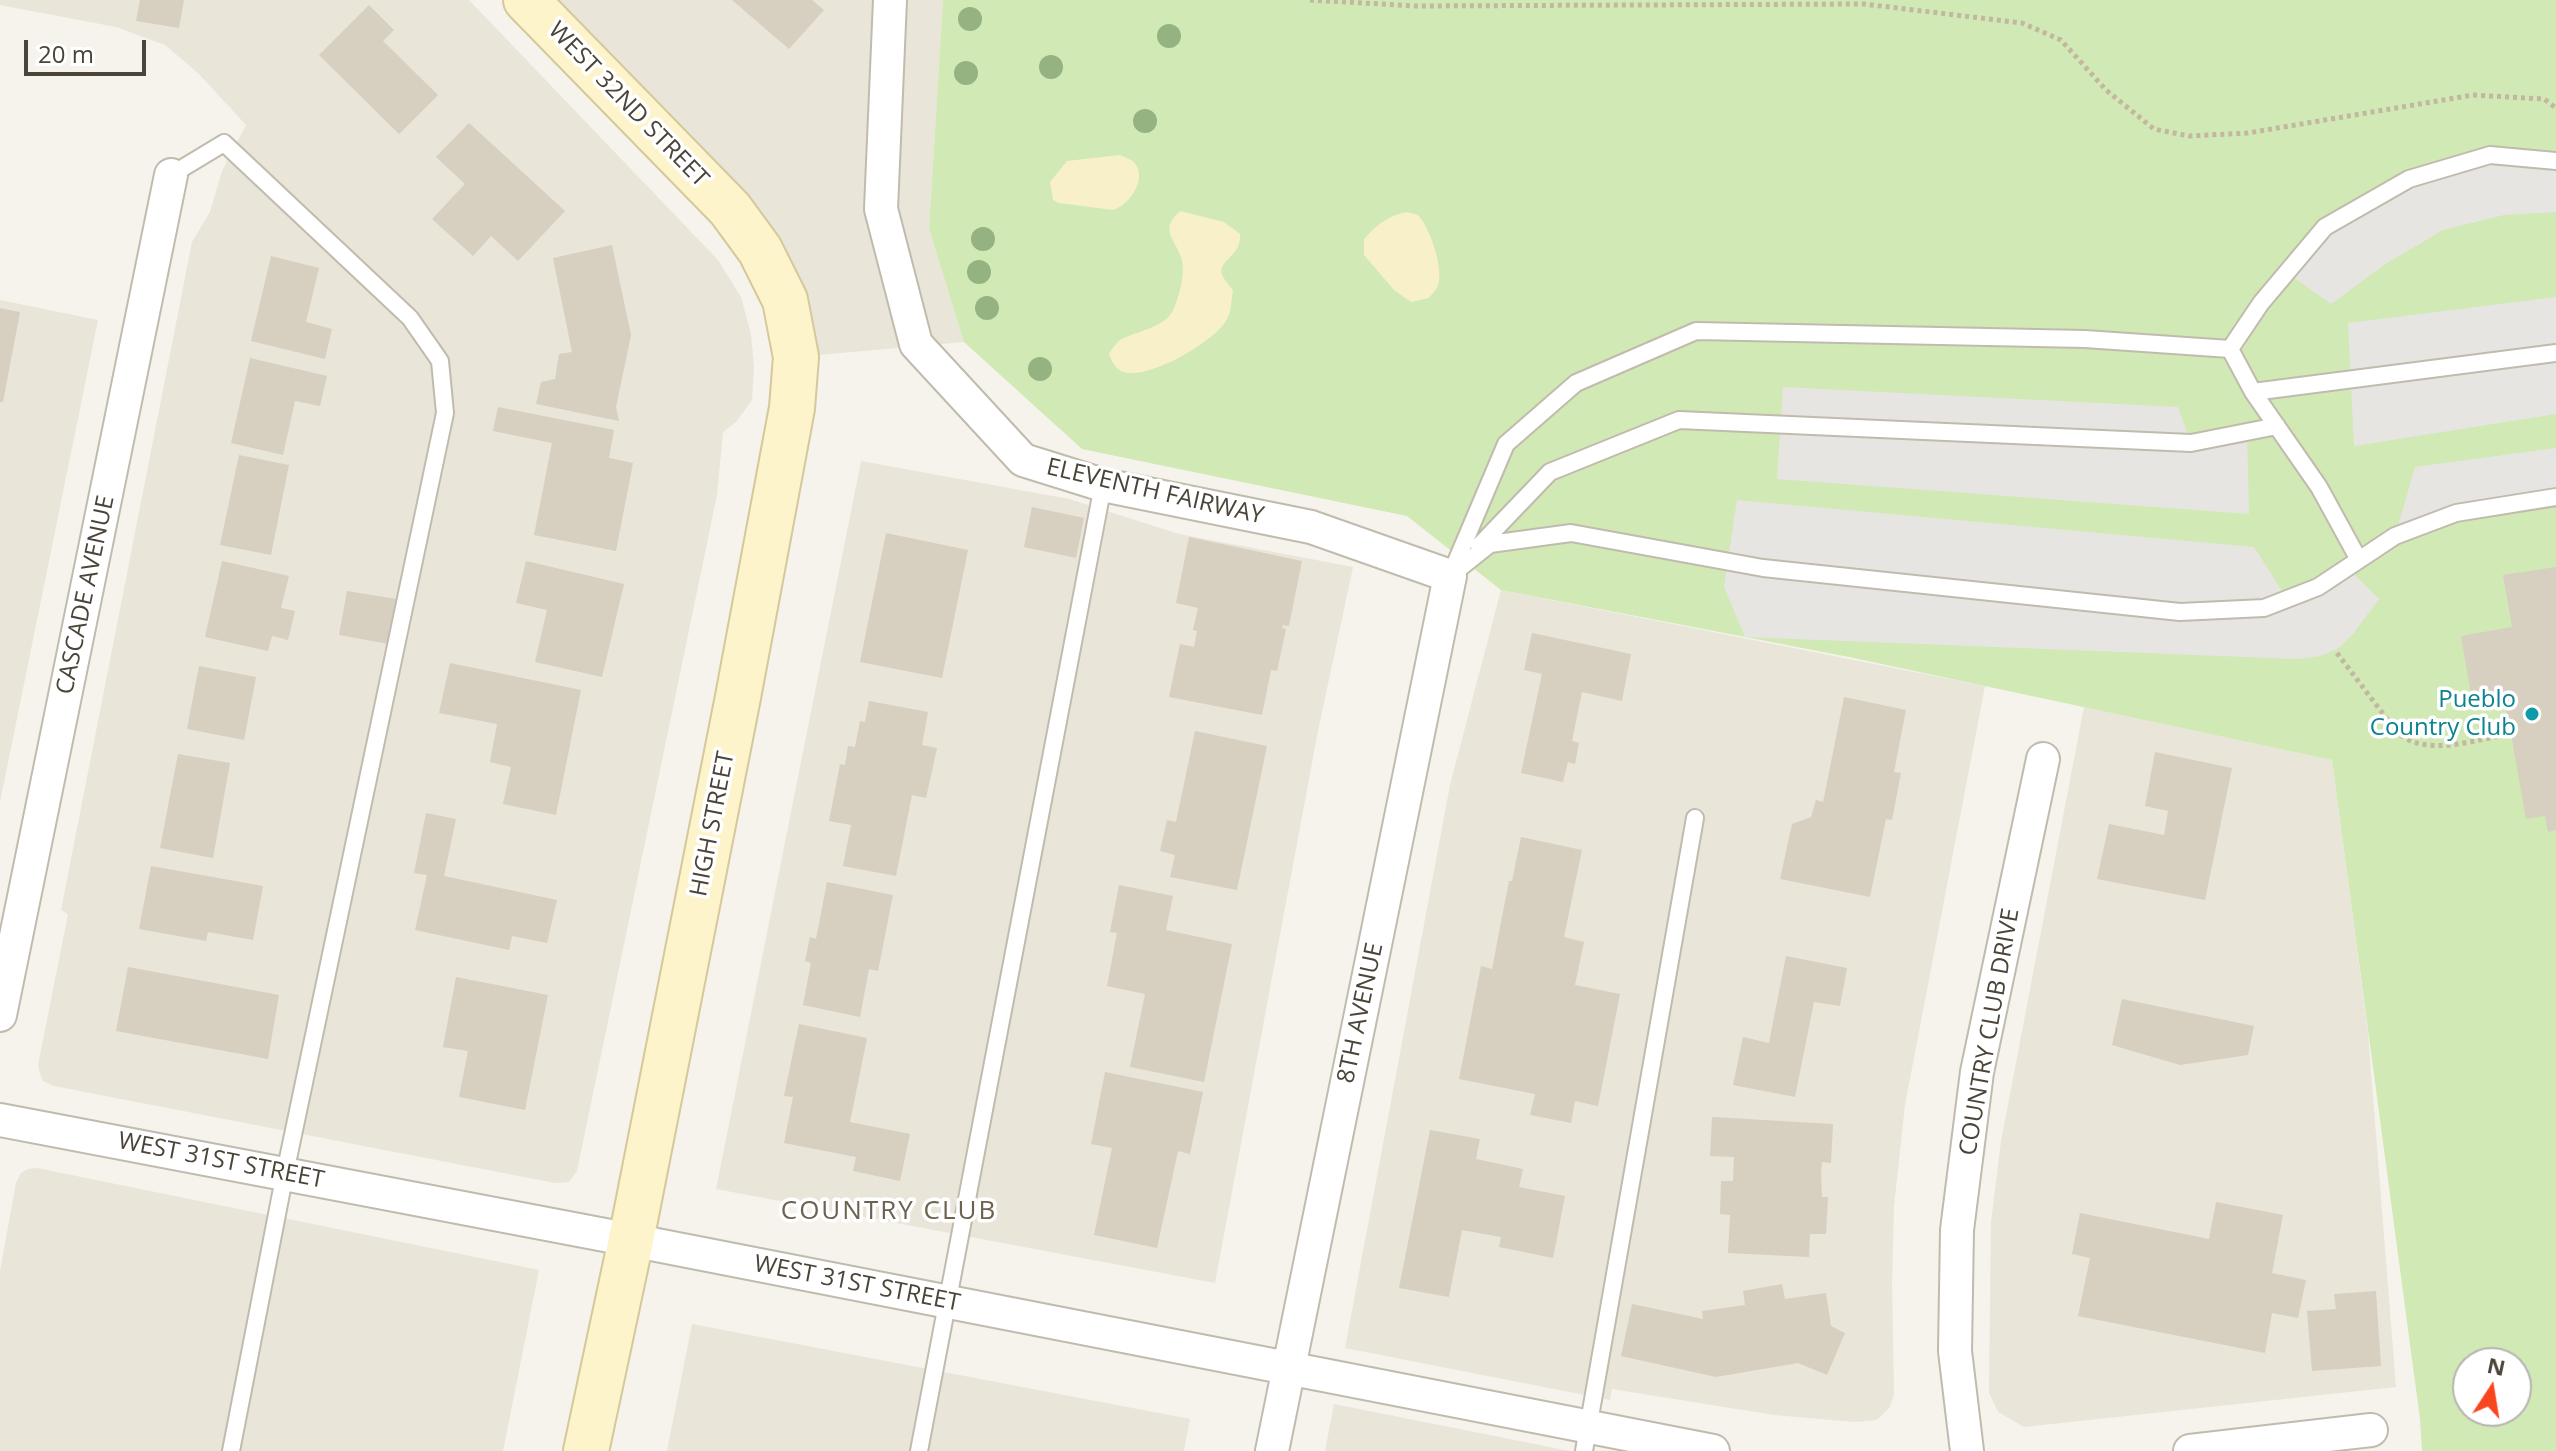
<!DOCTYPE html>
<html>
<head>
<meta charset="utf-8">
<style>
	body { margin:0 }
	#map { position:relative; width:2556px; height:1451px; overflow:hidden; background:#f5f3eb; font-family:"Open Sans",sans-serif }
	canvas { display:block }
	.north { position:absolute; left:2452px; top:1347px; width:80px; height:80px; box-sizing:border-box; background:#fff; border:2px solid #b7b4b0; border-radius:50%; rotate:12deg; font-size:22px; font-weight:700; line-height:32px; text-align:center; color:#4a4439 }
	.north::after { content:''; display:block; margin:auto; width:28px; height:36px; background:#f9461f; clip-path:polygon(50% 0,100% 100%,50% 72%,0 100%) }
	.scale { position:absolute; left:24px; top:40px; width:122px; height:36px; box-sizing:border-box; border:4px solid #4a4439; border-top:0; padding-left:10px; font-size:24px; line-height:28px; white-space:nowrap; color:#4a4439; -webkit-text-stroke:6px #fff; paint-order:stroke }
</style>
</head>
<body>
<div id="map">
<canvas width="2556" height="1451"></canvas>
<div class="north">N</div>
<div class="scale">20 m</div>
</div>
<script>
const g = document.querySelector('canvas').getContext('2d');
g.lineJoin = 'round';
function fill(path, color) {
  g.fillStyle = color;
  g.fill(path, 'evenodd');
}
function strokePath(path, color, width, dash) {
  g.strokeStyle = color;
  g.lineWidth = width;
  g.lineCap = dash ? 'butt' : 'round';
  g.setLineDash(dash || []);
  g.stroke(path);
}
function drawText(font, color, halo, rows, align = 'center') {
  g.font = font + ' "Open Sans",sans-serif';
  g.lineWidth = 7;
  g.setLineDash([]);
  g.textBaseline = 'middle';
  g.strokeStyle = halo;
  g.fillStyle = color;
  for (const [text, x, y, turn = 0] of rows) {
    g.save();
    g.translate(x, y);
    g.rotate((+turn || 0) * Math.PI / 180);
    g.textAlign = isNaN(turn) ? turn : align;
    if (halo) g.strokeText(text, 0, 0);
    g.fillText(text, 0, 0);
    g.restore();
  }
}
fill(new Path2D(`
	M0,0H469L718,260L741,297L751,334L754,367L752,400L736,422L723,432L717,495L577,1171L569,1182L555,1183L54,1086L43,1081L40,1074L38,1065L68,914L61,910L192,242L210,212L222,171L246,125L199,74L165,45L116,27L0,5Z
	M526,0H943L929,229L964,342L796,357L785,300Z
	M0,300L98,320L0,802Z
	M861,461L1069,499L1179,534L1353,567L1318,731L1215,1283L716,1189Z
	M1501,590L1985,686L1905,1105L1894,1206L1892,1284L1894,1395L1890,1407L1877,1420L1855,1422L1774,1415L1612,1389L1610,1400L1345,1348L1450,785Z
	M2084,707L2332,760L2368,1033L2396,1387L2024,1427L1998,1412L1989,1393L1991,1222L2001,1141Z
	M37,1168L539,1270L503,1451H0V1271L16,1183L21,1173L28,1169Z
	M692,1324L1190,1419L1184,1451H667Z
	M1334,1404L1570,1451H1325Z`), '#e9e5d9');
fill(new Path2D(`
	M943,0H2556V1451H2422L2420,1419L2332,760L1849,657L1501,590L1407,516L1082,449L964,342L929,229ZM2468,1363H2516V1411H2468Z`), '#d0e9b5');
fill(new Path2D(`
	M1120,155C1122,156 1132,160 1133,161C1149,177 1130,205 1113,210L1059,203L1053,200L1050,182L1067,161Z
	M1180,211L1224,222L1240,234C1242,257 1218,259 1222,274C1223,279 1230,285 1233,291C1231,300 1232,312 1226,321C1213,342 1149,380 1124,372C1116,370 1112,362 1109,354C1112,349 1115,344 1120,340C1136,331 1165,328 1173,310C1179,297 1185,276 1182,261C1178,241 1157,231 1180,211Z
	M1407,212L1418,215C1430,228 1442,264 1439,282C1438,288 1433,293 1429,298L1411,302L1394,290L1364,255V239C1377,225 1388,215 1407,212Z`), '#f8f0c8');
fill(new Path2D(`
	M2490,155L2556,161V212L2504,215L2443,230L2387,263L2331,304L2287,273L2325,227L2409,179Z
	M2556,297V414L2354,446L2348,323Z
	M1783,387L2178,407L2191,443L2247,433L2249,514L1777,479Z
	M2556,448V497L2456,513L2395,536L2415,467Z
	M1737,500L2254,547L2287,599L2348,568L2379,599L2353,634L2339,648L2320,656L2296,659L1745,637L1724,587Z`), '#e7e5e2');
fill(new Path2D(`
	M140,0H184L179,28L136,21Z
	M732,0H812L824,10L789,49Z
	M369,5L394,30L383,41L438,95L399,134L319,55Z
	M469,123L565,211L518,261L491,236L473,256L432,219L465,184L436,157Z
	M612,245L631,335L616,407L619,421L536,404L541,382L555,379L559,354L572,352L553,258Z
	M271,256L319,268L306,322L332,329L325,359L251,341Z
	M0,308L20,312L3,402H0Z
	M250,358L327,376L320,406L295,401L283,455L231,443Z
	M498,407L614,430L609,458L633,463L616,551L534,535L552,443L493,431Z
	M239,455L289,465L271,555L220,545Z
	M1032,507L1084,518L1076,558L1024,547Z
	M886,533L968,550L942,678L860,662Z
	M1189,537L1302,561L1289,626L1283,625L1282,628L1286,629L1277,671L1271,670L1262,715L1169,697L1180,644L1194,647L1197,631L1193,630L1198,608L1176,603Z
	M222,561L289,576L281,608L295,611L288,640L272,636L268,651L205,637Z
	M526,561L624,584L602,677L535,662L547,610L516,603Z
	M2556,567V830L2548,832L2545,816L2526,819L2503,689L2471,695L2461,636L2512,627L2503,575Z
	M347,591L396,599L389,644L339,635Z
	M1532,633L1631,654L1622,701L1582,692L1572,741L1579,743L1575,764L1568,762L1563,782L1521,773L1542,674L1524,670Z
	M450,663L581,690L556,815L503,804L511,767L490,762L497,724L439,713Z
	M199,666L256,677L244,740L187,729Z
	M1844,697L1906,710L1894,772L1901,773L1892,820L1886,819L1870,897L1780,879L1792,824L1811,817L1816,800L1823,802Z
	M869,701L928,712L922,745L937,748L926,798L912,795L896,876L843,866L851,825L829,821L840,764L845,765L848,746L855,747L860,721L865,722Z
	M1195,731L1267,746L1237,890L1170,877L1175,855L1160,851L1167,820L1176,822Z
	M2155,752L2232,768L2205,900L2097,879L2109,824L2164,835L2168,811L2145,806Z
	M178,754L230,763L213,858L160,848Z
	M426,813L456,819L444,876L557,900L547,943L512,936L509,950L415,930L427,875L414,873Z
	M1521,837L1582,850L1564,937L1584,942L1575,985L1620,994L1598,1106L1575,1101L1571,1123L1530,1115L1535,1094L1459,1079L1481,966L1492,969L1509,881H1512Z
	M151,866L263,886L253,940L208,932L206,941L139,929Z
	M827,882L893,895L878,971L869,969L860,1017L803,1005L811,963L805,961L810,937L816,939Z
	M1119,885L1173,896L1166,930L1232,944L1204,1082L1130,1067L1145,994L1107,986L1117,933L1110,932Z
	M1786,956L1847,968L1840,1006L1814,1002L1795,1097L1733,1085L1743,1037L1769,1043Z
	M128,967L279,995L268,1059L116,1031Z
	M456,977L548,995L525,1110L459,1097L468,1051L443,1047Z
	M2122,999L2254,1026L2248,1055L2180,1065L2112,1045Z
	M799,1024L867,1038L850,1122L910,1134L900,1181L853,1171L856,1157L784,1143L793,1097L784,1096Z
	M1105,1072L1203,1092L1190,1154L1178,1151L1157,1248L1094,1235L1112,1148L1091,1144Z
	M1712,1117L1833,1124L1831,1163L1822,1162L1821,1172L1822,1197H1828L1826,1234H1810L1809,1257L1728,1253L1730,1215L1720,1214L1721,1181H1733L1734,1157L1710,1156Z
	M1430,1130L1480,1139L1476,1159L1523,1169L1519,1187L1565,1196L1553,1258L1499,1247L1501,1237L1462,1230L1449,1297L1399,1288Z
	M2216,1202L2283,1215L2272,1273L2306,1280L2298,1318L2272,1313L2265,1353L2078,1316L2090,1258L2072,1254L2080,1213L2209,1239Z
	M1782,1284L1785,1299L1826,1293L1831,1326L1845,1333L1827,1375L1798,1363L1716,1377L1621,1356L1632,1304L1703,1319L1702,1311L1745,1305L1743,1291Z
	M2376,1291L2381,1366L2312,1371L2307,1311L2336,1309L2334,1294Z`), '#d7cfc0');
const lane = new Path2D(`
	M171,175L224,143L410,318L440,361L445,413L285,1173L231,1451
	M2230,349L2261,303L2325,227L2409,179L2490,155L2556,161
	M2253,392L2556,353
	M1479,546L1550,472L1679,420L2191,443L2277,426
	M1451,575L1490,544L1571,533L1763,568L2180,612L2264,608L2318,587L2395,536L2456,513L2556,497
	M1450,576L1506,444L1576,383L1696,331L2085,339L2230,349L2253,392L2319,487L2359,560
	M919,1451L1103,485
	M1584,1451L1695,818`);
const street = new Path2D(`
	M890,0L881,209L916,344L1023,460L1103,485L1311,527L1450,576L1272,1451
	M0,1015L171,175
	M0,1120L631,1240L1713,1451
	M1967,1451L1955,1351L1957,1230L1977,1072L2043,759
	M2190,1451L2371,1430`);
const secondary = new Path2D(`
	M526,0L730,209L760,250L785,300L796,357L792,408L738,697L631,1240L586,1451`);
strokePath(lane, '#c1bbad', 20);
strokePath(street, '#c1bbad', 36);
strokePath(secondary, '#d5c89b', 48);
strokePath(new Path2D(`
	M1310,0L1416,6L1864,4L2022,23L2061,40L2106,90L2154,129L2189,136L2248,133L2473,95L2544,99L2556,108
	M2337,653L2396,731C2424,759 2476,739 2511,734`), '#c3b79f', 5, [4, 4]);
strokePath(lane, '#fff', 16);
strokePath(street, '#fff', 32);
strokePath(secondary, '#fef4cc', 44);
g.fillStyle = '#95b281';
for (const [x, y] of [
	[970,19],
	[1169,36],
	[1051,67],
	[966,73],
	[1145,121],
	[983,239],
	[979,272],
	[987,308],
	[1040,369]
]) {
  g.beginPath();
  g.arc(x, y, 12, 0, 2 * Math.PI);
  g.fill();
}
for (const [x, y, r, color] of [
	[2532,714,8,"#0f9aa8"]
]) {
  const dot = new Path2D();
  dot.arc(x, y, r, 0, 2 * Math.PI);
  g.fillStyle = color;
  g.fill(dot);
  strokePath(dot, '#fff', 3);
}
drawText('24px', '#4a4439', '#fff', [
	["WEST 32ND STREET",628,105,46],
	["ELEVENTH FAIRWAY",1155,492,13],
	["CASCADE AVENUE",86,595,-78],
	["HIGH STREET",713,824,-79],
	["8TH AVENUE",1361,1013,-78],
	["COUNTRY CLUB DRIVE",1990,1032,-80],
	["WEST 31ST STREET",221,1161,11],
	["WEST 31ST STREET",857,1284,11]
]);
drawText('24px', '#0d838f', '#fff', [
	["Pueblo",2516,700],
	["Country Club",2516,728]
], 'right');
g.letterSpacing = '2px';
drawText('26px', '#6d6250', '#fff', [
	["COUNTRY CLUB",889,1212]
]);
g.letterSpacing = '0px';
</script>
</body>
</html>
